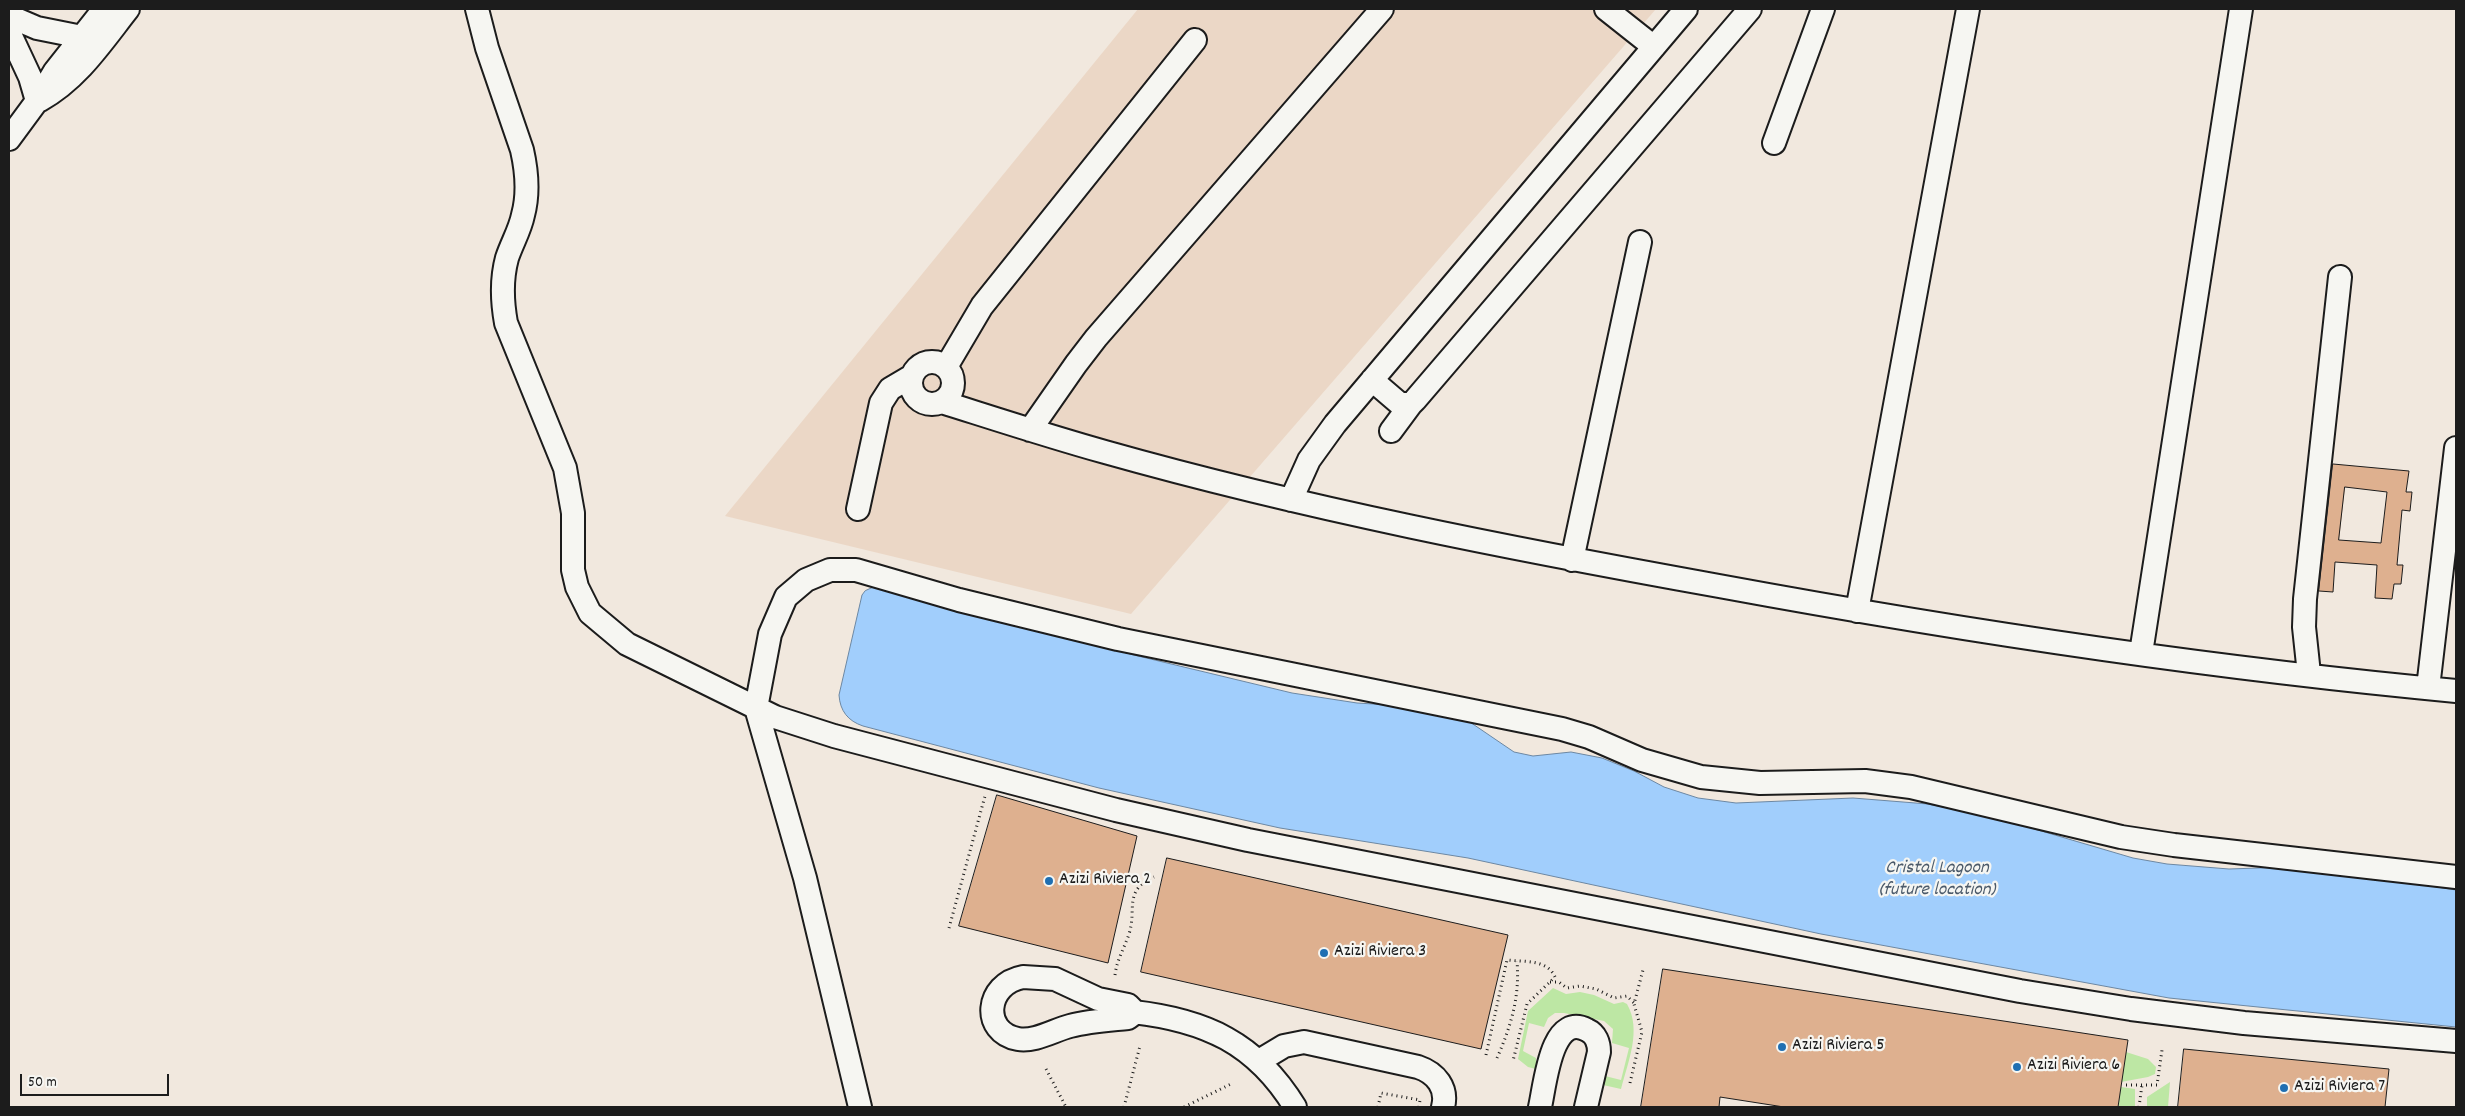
<!DOCTYPE html>
<html>
<head>
<meta charset="utf-8">
<style>
	body { margin:0 }
	#map { position:relative; width:2465px; height:1116px; overflow:hidden; background:#f1e8de; font-family:Dekko,sans-serif }
	canvas { display:block }
	.frame { position:absolute; inset:0; border:10px solid #1c1c1c; pointer-events:none }
	.scale { position:absolute; left:20px; top:1074px; width:149px; height:22px; box-sizing:border-box; border:2px solid #1c1c1c; border-top:0; padding-left:6px; font-size:15px; line-height:18px; white-space:nowrap; color:#1c1c1c; -webkit-text-stroke:4px #f6f6f2; paint-order:stroke }
</style>
</head>
<body>
<div id="map">
<canvas width="2465" height="1116"></canvas>
<div class="frame"></div>
<div class="scale">50 m</div>
</div>
<script>
const g = document.querySelector('canvas').getContext('2d');
g.lineJoin = 'round';
function fill(path, color) {
  g.fillStyle = color;
  g.fill(path, 'evenodd');
}
function strokePath(path, color, width, dash) {
  g.strokeStyle = color;
  g.lineWidth = width;
  g.lineCap = dash ? 'butt' : 'round';
  g.setLineDash(dash || []);
  g.stroke(path);
}
function drawText(font, color, halo, rows, align = 'center') {
  g.font = font + ' Dekko,sans-serif';
  g.lineWidth = 4.5;
  g.setLineDash([]);
  g.textBaseline = 'middle';
  g.strokeStyle = halo;
  g.fillStyle = color;
  for (const [text, x, y, turn = 0] of rows) {
    g.save();
    g.translate(x, y);
    g.rotate((+turn || 0) * Math.PI / 180);
    g.textAlign = isNaN(turn) ? turn : align;
    if (halo) g.strokeText(text, 0, 0);
    g.fillText(text, 0, 0);
    g.restore();
  }
}
fill(new Path2D(`
	M1138,9H1656L1131,614L725,516Z`), '#ebd7c6');
fill(new Path2D(`
	M1553,988L1566,994L1580,992L1594,995L1614,1004L1623,1002L1627,1004C1642,1030 1628,1062 1621,1089L1603,1085L1605,1076L1621,1080L1629,1048L1612,1043L1613,1029L1604,1021L1564,1013H1555L1548,1018L1544,1027L1529,1023L1523,1051L1536,1058V1069L1528,1067L1518,1059L1528,1011Z
	M2126,1052L2148,1059L2156,1067L2155,1074L2148,1077L2121,1082Z
	M2170,1082L2168,1107H2147V1097Z
	M2121,1087L2135,1089V1107H2118Z`), '#bde7a4');
const water = new Path2D(`
	M874,587L1138,656L1292,693L1357,703L1390,705L1464,718L1514,752L1533,756L1571,752L1602,758L1634,771L1664,787L1698,798L1736,803L1853,798L1928,804L1997,818L2133,858L2167,864L2229,869L2286,867L2323,869L2456,890V1027L2169,998L1821,934L1468,858L1280,828L1099,788L863,726C848,721 840,711 839,695L862,595L865,591Z`);
fill(water, '#a1cefc');
strokePath(water, '#6c87a2', 1);
const building = new Path2D(`
	M2333,464L2409,471L2406,492H2412L2410,511L2402,510L2397,565H2403L2401,584H2394L2392,599L2375,598L2377,565L2335,562L2333,592L2319,591ZM2345,487L2387,492L2381,543L2339,540Z
	M997,795L1137,836L1108,963L959,926Z
	M1167,858L1508,935L1481,1049L1141,972Z
	M1663,969L2128,1040L2118,1107H1784L1720,1097L1719,1107H1641Z
	M2184,1049L2389,1069L2385,1107H2178Z`);
fill(building, '#deb08f');
strokePath(building, '#1c1c1c', 1);
const minor = new Path2D(`
	M477,9L487,48L522,150C527,172 529,193 523,215C520,230 512,243 507,258C501,280 502,301 506,323L565,468L573,513V570L577,587L590,613L627,644L775,717L834,736L1116,810L1248,840L2020,991L2131,1009L2244,1023L2456,1041
	M1606,9L1654,47
	M9,16L37,28L82,37
	M9,32L30,77L37,101
	M40,100C78,79 102,42 128,9
	M9,139L37,101L55,71L104,9
	M1774,143L1823,9
	M911 383a21 21 0 1 1 42 0a21 21 0 1 1-42 0Z
	M946,367L982,306L1195,40
	M1372,380L1400,404H1411L1415,400L1750,9
	M942,402C996,419 1051,437 1105,452C1307,509 1513,549 1719,586C1963,631 2209,668 2456,691
	M1030,430L1076,364L1096,338L1382,9
	M1391,431L1411,404
	M1291,500L1309,460L1335,424L1686,9
	M858,509L881,403L890,389L912,376
	M1572,560L1640,242
	M1857,611L1968,9
	M2141,653L2241,9
	M2309,674L2304,627L2305,599L2340,277
	M2428,688L2456,448
	M1023,977L1055,979L1098,999L1128,1005L1132,1009V1015L1128,1018C1108,1020 1089,1021 1070,1026C1054,1030 1035,1042 1018,1039C981,1032 985,984 1023,977Z
	M1133,1012C1205,1020 1256,1043 1295,1107
	M1259,1061L1284,1046L1304,1042L1418,1067C1436,1073 1448,1088 1443,1107
	M860,1107L805,878L756,708L770,634L786,597L806,580L830,570H856L959,600L1118,639L1562,729L1589,737L1642,760L1701,777L1760,783L1865,781L1911,787L2121,837L2174,845L2456,877
	M1540,1107C1545,1086 1551,1011 1587,1030C1596,1034 1599,1043 1599,1052L1586,1107`);
strokePath(minor, '#1c1c1c', 26);
strokePath(new Path2D(`
	M949,928L985,796
	M1115,975C1117,959 1124,949 1129,934C1137,910 1123,890 1154,877
	M1550,982H1559L1567,988L1580,986L1596,989L1614,998L1627,996L1634,1003
	M1486,1055L1507,960C1524,962 1547,959 1555,977L1527,1004L1513,1061
	M1497,1058C1511,1026 1520,997 1517,961
	M1046,1069L1066,1107
	M1630,1083L1642,1032L1634,1004L1643,970
	M2126,1085H2157L2162,1050
	M1124,1107L1140,1046
	M1184,1107L1231,1084
	M1378,1107L1381,1093L1420,1100L1419,1107
	M2139,1107L2142,1085`), '#1c1c1c', 3, [1, 4]);
strokePath(minor, '#f6f6f2', 22);
for (const [x, y, r, color] of [
	[1049,881,5,"#1f6fb2"],
	[1324,953,5,"#1f6fb2"],
	[1782,1047,5,"#1f6fb2"],
	[2017,1067,5,"#1f6fb2"],
	[2284,1088,5,"#1f6fb2"]
]) {
  const dot = new Path2D();
  dot.arc(x, y, r, 0, 2 * Math.PI);
  g.fillStyle = color;
  g.fill(dot);
  strokePath(dot, '#f6f6f2', 2);
}
drawText('18px', '#1c1c1c', '#f6f6f2', [
	["Azizi Riviera 2",1059,881],
	["Azizi Riviera 3",1334,953],
	["Azizi Riviera 5",1792,1047],
	["Azizi Riviera 6",2027,1067],
	["Azizi Riviera 7",2294,1088]
], 'left');
drawText('italic 19px', '#4b5a6a', '#f6f6f2', [
	["Cristal Lagoon",1937,869],
	["(future location)",1937,891]
]);
</script>
</body>
</html>
